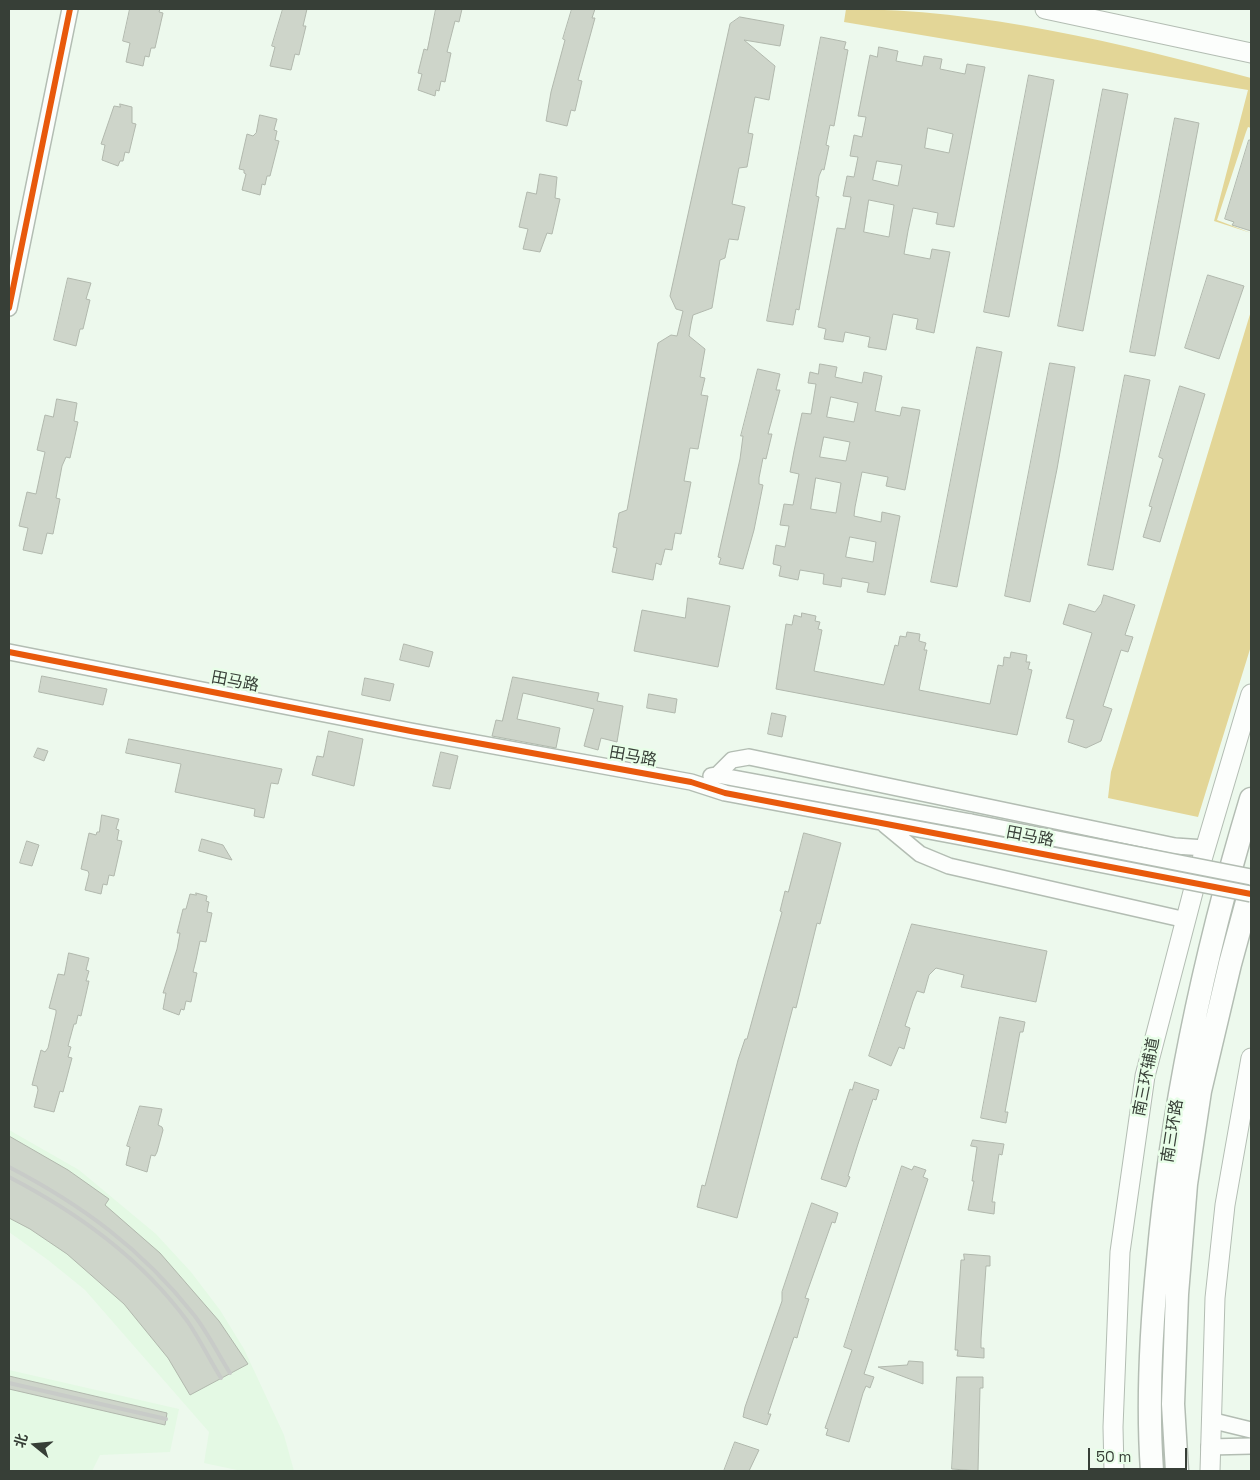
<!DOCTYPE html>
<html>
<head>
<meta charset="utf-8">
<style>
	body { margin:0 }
	#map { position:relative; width:1260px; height:1480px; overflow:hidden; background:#edf9ed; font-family:"Space Grotesk","Noto Sans SC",sans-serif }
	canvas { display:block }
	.frame { position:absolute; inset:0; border:10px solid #373f37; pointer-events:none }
	.north { position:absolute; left:10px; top:1420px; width:50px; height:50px; -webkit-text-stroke:4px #e8fee8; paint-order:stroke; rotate:287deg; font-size:14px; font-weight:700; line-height:20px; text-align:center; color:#373f37 }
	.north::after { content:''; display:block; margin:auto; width:18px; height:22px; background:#373f37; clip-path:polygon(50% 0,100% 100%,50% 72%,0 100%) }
	.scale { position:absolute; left:1088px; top:1448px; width:99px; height:22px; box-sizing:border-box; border:2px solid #373f37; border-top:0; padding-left:6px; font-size:15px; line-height:18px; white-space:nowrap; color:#373f37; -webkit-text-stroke:4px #e8fee8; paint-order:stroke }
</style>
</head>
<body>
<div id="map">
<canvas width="1260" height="1480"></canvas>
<div class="frame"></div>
<div class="north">北</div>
<div class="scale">50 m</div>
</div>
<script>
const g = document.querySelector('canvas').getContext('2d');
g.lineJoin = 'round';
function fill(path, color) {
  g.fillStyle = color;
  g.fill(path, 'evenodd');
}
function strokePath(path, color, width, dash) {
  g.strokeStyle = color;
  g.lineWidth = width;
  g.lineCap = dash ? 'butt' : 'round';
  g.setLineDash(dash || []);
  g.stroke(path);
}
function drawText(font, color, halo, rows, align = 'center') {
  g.font = font + ' "Space Grotesk","Noto Sans SC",sans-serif';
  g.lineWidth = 5;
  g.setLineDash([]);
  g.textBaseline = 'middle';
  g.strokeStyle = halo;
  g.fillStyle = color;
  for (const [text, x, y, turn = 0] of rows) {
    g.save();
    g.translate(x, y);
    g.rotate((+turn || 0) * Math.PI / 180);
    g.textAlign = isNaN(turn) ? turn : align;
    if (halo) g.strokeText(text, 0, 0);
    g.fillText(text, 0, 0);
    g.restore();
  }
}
fill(new Path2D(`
	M9,1130L79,1170L156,1234L191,1272L220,1310L244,1349L284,1435L294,1471H242L204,1463L209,1432L85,1290L48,1260L9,1232Z
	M9,1370L179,1409L170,1452L100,1455L92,1471H9Z`), '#e4f9e4');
fill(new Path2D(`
	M846,9C981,9 1121,43 1251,78V128L1248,127L1246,132L1217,220L1251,233L1214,221L1248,90L844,22Z
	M1251,311V646L1198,817L1108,798L1111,772Z`), '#e3d697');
const building = new Path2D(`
	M130,9H160L159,12L163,13L155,48H151L149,57L145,56L143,66L126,62L130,43L123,41Z
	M283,9H307L303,26H306L299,55L295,54L291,70L270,66L275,47L272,46Z
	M436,9H462L459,22L455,21L447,52L451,53L445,82L441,81L439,91L436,90L435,96L418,90L422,74L418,73L424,49L427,50Z
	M572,9H595L592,18H595L578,80L582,81L575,111L571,110L567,126L546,121L551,92L565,40L563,39Z
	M740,17L784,25L780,46L744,40L775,66L769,100L755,97L748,133L753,134L747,167L739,168L732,204L745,207L738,240L729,239L725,258L720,260L712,308L693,315L691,324L689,336L705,349L700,377L705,378L701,395L708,396L698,449L690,448L684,481L691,482L681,534L675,533L672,550L665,549L661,565L656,563L653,580L612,572L617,548L613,547L619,513L627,510L658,343L671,335L677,336L683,311L676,309L670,296L730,24Z
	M821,37L846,42L844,49L848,50L834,126L830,125L826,145L829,146L824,170L822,169L819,176L816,196L819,197L799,310L796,309L793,325L767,321Z
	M879,47L898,51L896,61L922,66L924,56L942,59L940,69L965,74L967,64L985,67L954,227L936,224L938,213L913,208L908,231L904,254L930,259L932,249L950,252L934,333L916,329L918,319L893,314L886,350L868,347L870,337L845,332L843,342L824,339L826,329L818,327L837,228L845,229L851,197L843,196L847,176L854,177L858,157L850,156L854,135L862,137L866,117L858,116L870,55L877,57ZM928,128L953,134L949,153L925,148ZM877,161L902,165L898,186L873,180ZM869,200L894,205L889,237L864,232Z
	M1029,75L1054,80L1009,317L984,312Z
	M1103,89L1128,94L1083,331L1058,326Z
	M120,104L132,107V123L136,124L129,153L125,152L123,161H120L118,166L102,160L105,145L101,144L114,106L120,107Z
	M260,115L277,119L274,130L277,131L275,140L279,141L270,176H267L265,185L262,184L260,195L242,190L246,174L244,173V170L239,169L247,134L253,136L256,133Z
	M1175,118L1199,123L1155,356L1130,352Z
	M1249,140H1251V231L1232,225L1234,222L1225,219Z
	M540,174L557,177L555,198L560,199L552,234L547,233L540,252L523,249L528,229L519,227L527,192L536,194Z
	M1208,275L1244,286L1219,359L1185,348Z
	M68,278L91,283L86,299L90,300L83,329H80L76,346L54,340Z
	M977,347L1002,352L957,587L931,582Z
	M1050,363L1075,367L1057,469L1030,602L1005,596Z
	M820,364L837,367L835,377L862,383L864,372L882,376L875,411L900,416L902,407L920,410L905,490L886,486L888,477L862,472L855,507L854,516L881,522L882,512L900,516L885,595L867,592L869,583L842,578L841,587L823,584L824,574L800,570L798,580L779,576L781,566L773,564L776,545L785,547L789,526L780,525L784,504L793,505L799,474L790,472L794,451L802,413L811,414L816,384L808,383L810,372L818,374ZM831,397L858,403L854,422L827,417ZM824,437L850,442L846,461L820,457ZM816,478L841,483L836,513L811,509ZM850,537L876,542L873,562L846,557Z
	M758,369L780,374L776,390H780L768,434H772L766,459L763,458L759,478V484L763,485L754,530L743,569L719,564L721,558L718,557L740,459L743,436H741Z
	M1125,375L1150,380L1113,570L1088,565Z
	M1180,386L1205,394L1160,542L1143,537L1152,507L1149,506L1163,459L1159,457Z
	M57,399L77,403L74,421L78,422L70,458L66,457L62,466L56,498L60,499L53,534L47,533L42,554L23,550L28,528L19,526L27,492L36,494L45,452L37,450L45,415L53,417Z
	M1104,595L1135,605L1125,635L1133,637L1128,652L1121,650L1103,706L1112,709L1101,741L1086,748L1068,742L1074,720L1066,718L1092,633L1063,624L1069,604L1095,612L1101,604Z
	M688,598L730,606L718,667L634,651L642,610L685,618Z
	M802,613L816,616L815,621L820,622L818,629L822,630L814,671L884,685L895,645L898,646L900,636L906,637L907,632L920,634L919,641L926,643L924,650H927L919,690L990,704L998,665L1003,666L1004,657L1010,658L1011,652L1027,655L1026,662H1030L1028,669L1032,670L1017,735L776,689L786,624L792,625L794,615L801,617Z
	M404,644L433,652L429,667L400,660Z
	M42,676L107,689L103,705L39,692Z
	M513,677L599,693L597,701L623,706L617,742L601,738L598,750L584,746L594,709L523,693L517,719L560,728L556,748L492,736L496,720L502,721Z
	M365,678L394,684L390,701L362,695Z
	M649,694L677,699L675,713L647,708Z
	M772,713L786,716L782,737L768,734Z
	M329,731L363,739L354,786L312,775L317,756L323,757Z
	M129,739L282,769L278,784L271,783L264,818L254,816L255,809L175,792L181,764L126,753Z
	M38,748L48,751L44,761L34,757Z
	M441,752L458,756L450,789L433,786Z
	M102,815L119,819L116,829L119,830L117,840L122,841L114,876L109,875L107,885L103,884L101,894L85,890L89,874L88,871L81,869L89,833L96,835L97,832H99Z
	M804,833L841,843L820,924L817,923L796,1008L793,1007L737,1218L697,1207L702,1185L705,1186L738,1060L745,1039H747L782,912L780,911L785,891L788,892Z
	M202,839L223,845L232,860L199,851Z
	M27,841L39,845L32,866L20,863Z
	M196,893L207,896L206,901L209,902L207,912L212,913L206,942L200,941L196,960L193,972L197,973L191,1002L186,1001L184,1010L181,1009L179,1015L163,1009L166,993H163L177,949L180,933H177L183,909H186L190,894L196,895Z
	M912,924L1047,951L1036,1002L961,987L964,975L936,968L929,975L924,993L917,991L913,1001L905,1026L910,1028L904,1049L899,1047L891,1066L869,1056Z
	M69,953L89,958L86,970L89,971L86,981H89L81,1016L78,1015L76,1024H74L68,1046L71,1047L68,1057L72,1058L63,1092L60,1091L54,1112L34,1107L38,1090L37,1086L32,1085L41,1050L45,1052L48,1048L56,1013V1010L49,1008L58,974L64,975Z
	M1000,1017L1025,1022L1023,1032H1020L1005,1112H1008L1006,1123L981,1118Z
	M855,1082L879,1090L876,1100L873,1099L858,1144L848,1176L850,1177L846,1187L821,1179L850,1089L852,1090Z
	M140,1106L162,1109L158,1125L162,1127L163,1130L157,1152L155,1156L151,1155L147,1172L126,1165L130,1147L127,1146Z
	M9,1136L68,1170L109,1199L105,1205L160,1253L219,1321L248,1364L190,1395L168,1358L124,1304L67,1254L30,1229L9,1218Z
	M973,1140L1004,1144L1002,1155L999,1154L992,1202H995L994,1214L968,1210L974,1181H972L977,1147L971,1146Z
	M902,1166L912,1170L914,1166L926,1170L923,1177L928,1179L864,1374L874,1377L870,1388L866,1386L863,1393L849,1442L826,1435L828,1429L825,1428L852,1350L844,1347Z
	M812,1203L838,1213L835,1223L832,1222L805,1298L809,1299L800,1327L797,1338L794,1337L768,1414H771L767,1425L743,1417L745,1407L782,1301V1292Z
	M964,1254L990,1256V1266H986L981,1339V1348H984V1358L957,1356L958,1350H955L961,1260H964Z
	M909,1361L923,1362V1384L878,1367L907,1365Z
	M9,1376L167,1413L165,1425L9,1389Z
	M957,1377H983V1388H980L978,1471L952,1469Z
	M735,1442L759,1450L749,1471H724Z`);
fill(building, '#ced5ca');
strokePath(building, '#b1b8ad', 1);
const minor = new Path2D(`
	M9,308L70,9
	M9,652L411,731L691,782L725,793L966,838
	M717,775L732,760L749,757L1175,846L1205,848
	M711,776L717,775L971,822
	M885,825L920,854L949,866L1186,920
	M1210,1420L1251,1430
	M1209,1447L1251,1446`);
const major = new Path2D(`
	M1045,9L1251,53
	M1114,1471L1113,1427L1120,1252L1145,1076L1198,873L1251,694
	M1210,1471L1215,1298L1225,1205L1251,1058`);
const highway = new Path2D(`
	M1152,1471C1147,1401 1151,1330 1158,1260C1172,1103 1205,951 1251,799
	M1177,1471L1173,1404L1177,1294L1186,1184L1200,1091L1230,964L1251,887`);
strokePath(minor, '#b3bdb3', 18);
strokePath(major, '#b3bdb3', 21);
strokePath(highway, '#b3bdb3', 25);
strokePath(minor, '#fcfefc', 15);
strokePath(major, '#fcfefc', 19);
strokePath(highway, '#fcfefc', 22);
strokePath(new Path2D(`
	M9,1167C82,1205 142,1249 194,1315C208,1333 218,1354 230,1373
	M9,1177C78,1213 141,1258 188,1322C200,1340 210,1360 221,1378
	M9,1383L166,1419`), '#c8cbc8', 4);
const minorBridge = new Path2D(`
	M971,822L1251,877
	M966,838L1251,894`);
strokePath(minorBridge, '#b3bdb3', 18, []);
strokePath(minorBridge, '#fcfefc', 15);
strokePath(new Path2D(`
	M9,308L70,9
	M9,652L411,731L691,782L725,793L1251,894`), '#e8590c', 6);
drawText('16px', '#373f37', '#e8fee8', [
	["田马路",235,682,11],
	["田马路",633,757,10],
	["田马路",1030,837,11],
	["南三环辅道",1147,1077,-79],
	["南三环路",1173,1131,-81]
]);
</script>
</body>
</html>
